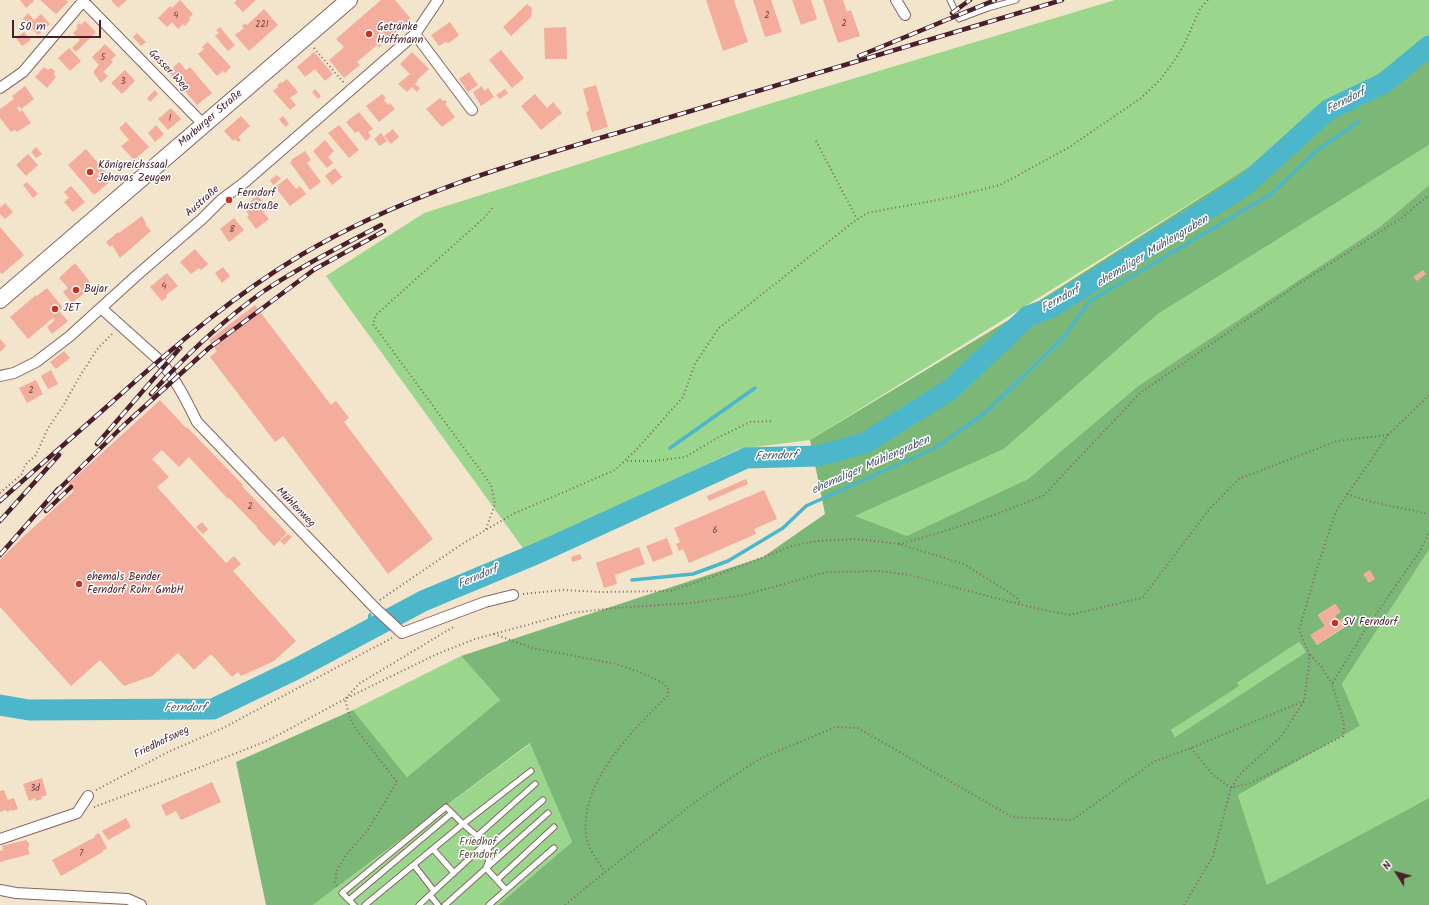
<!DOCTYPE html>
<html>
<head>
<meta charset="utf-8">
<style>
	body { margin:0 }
	#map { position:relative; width:1429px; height:905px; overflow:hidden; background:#f2e5cb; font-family:Kalam,sans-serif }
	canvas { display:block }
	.north { position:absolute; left:1377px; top:853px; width:40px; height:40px; -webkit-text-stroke:3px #fff; paint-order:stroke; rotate:307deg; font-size:11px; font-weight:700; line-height:16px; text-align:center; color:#4a1f2b }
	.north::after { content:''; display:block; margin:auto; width:14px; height:18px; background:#4a1f2b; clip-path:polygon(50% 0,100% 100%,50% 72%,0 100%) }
	.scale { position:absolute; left:12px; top:20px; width:89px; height:18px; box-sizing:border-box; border:2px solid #4a1f2b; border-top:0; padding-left:5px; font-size:12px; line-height:14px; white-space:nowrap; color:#4a1f2b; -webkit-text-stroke:3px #fff; paint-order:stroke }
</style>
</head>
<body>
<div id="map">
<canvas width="1429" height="905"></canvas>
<div class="north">N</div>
<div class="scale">50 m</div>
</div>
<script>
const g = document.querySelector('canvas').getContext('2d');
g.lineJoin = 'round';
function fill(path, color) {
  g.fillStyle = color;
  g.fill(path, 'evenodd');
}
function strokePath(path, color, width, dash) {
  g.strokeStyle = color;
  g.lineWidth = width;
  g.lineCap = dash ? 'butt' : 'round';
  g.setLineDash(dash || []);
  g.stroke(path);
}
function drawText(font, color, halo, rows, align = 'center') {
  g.font = font + ' Kalam,sans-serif';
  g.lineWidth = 3;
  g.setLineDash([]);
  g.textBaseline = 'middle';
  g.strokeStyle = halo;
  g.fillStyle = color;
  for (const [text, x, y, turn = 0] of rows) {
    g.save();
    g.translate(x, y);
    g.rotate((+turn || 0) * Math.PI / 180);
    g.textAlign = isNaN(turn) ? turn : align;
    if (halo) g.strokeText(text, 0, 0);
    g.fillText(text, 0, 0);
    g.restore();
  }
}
fill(new Path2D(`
	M1115,0H1429V38L1380,78L1318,109L1281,147L810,440L739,449L525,551L326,276L424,213L772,103Z
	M1429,145V185L1381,226L1138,386L1028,479L907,537L855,516L1004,449L1158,314Z
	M1429,550V798L1267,886L1238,795L1360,726L1342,684Z
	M1299,642L1306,652L1175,737L1171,730L1238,686L1237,683Z
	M461,656L500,700L407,777L353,710Z
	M531,743L572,842L498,905H313Z`), '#9ad78c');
fill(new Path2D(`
	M1429,52V145L1158,314L1004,449L855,516L907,536L1028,479L1138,386L1381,226L1429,185V550L1342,684L1360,726L1238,795L1267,885L1429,798V905H498L572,842L530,743L313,905H266L236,762L353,710L407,777L500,700L461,656L763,557L825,514L810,440L1012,318ZM1335,604L1340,612L1335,616L1338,621L1344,618L1348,625L1317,645L1311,635L1325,626L1318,615ZM1299,642L1306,652L1175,737L1171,730L1239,686L1237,683Z`), '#7bb878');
strokePath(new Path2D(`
	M670,448L755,388
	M632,580L693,574L728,561L783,528L806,506L937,447L986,412L1063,338L1090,301L1271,194L1315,152L1359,121
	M368,630L370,615`), '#4cb6ca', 3.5);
strokePath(new Path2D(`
	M0,705L29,710L213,709L296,669L423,601L538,553L746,458L818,456L865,443L951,389L1028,316L1050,308L1244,186L1328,110L1384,83L1429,46`), '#4cb6ca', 21);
fill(new Path2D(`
	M20,0H33L34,1L26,8Z
	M40,0H66L68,2L56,14Z
	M111,0H127L118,8Z
	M180,0L193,14L189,18L190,20L185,26L183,24L178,29L172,22L167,27L158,18L170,6L172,8Z
	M237,0H256L243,12L234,3Z
	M381,0H395L411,19L379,47L377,45L357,62L360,65L344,78L329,60L344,47L336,39Z
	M706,0H734L748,42L723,51Z
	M753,0H771L782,32L765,37Z
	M792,0H811L817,19L801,25Z
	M823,0H843L847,12L851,10L860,36L838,43Z
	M527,4L532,8L531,17L511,36L503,27Z
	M264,9L278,25L249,51L235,35L244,28L242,26L245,23L247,25Z
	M28,13L34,20L41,14L50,24L38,35L23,19Z
	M85,21L96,32L76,52L72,48L80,40L73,33L78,28L76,27L79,23L81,25Z
	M450,22L459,35L449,43L445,42L439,46L431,35Z
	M220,27L235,45L228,51L215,36L219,33L216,30Z
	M566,27L567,59H545L544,28Z
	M24,32L31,40L22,46L16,38Z
	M137,33L146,42L141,46L133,37Z
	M208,42L231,67L225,73L223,71L217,76L198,54L204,49L202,47Z
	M105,44L116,55L111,60L113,62L103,72L108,76L101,83L93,72L99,65L92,57Z
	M69,48L81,61L70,71L58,58Z
	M501,50L524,78L512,88L489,60Z
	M314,52L333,74L325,81L315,69L305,77L297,67Z
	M412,52L429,69L417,80L418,81L415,84L420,88L417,92L412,87L407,92L398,84L410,74L400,64Z
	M179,62L186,70L190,67L212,93L197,105L185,91L183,92L178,85L179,83L169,72Z
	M44,67L48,70L51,68L55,71L54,75L56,77L47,88L35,77Z
	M125,70L135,81L122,94L111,83Z
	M469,72L478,85L468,92L459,79Z
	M287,79L298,92L290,98L296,105L290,110L273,91L278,87L277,85L281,82L282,83Z
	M596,85L608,127L592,132L586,112L589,111L583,89Z
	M25,86L34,99L21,109L19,106L17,108L20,112L22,110L31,123L17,132L15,130L11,132L0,118V109L14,99L12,96Z
	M482,86L484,91L488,88L494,97L481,106L473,92Z
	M315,89L321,96L318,99L312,92Z
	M505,89L508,93L500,99L496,95Z
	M155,90L158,94L150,102L147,98Z
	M382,94L386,98L384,100L388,105L390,103L395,109L379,122L366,106Z
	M535,94L547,108L553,102L562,113L541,130L521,106Z
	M440,98L443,101L445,100L447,102L445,104L455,117L442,127L426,109Z
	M171,108L181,119L168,130L158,119Z
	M359,112L373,129L368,132L371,136L366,141L358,131L355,133L346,122Z
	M241,116L250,126L238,137L241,140L238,142L235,139L233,141L224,131Z
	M283,116L289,124L285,127L279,119Z
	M126,122L149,147L134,160L121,146L129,140L119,128Z
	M156,125L164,134L155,142L148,133Z
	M339,125L359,150L349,158L328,133Z
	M393,129L399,137L391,144L384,136Z
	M381,133L387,141L380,146L374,139Z
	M325,140L334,151L328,157L333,163L327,168L313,151Z
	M36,147L42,154L36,158L31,152Z
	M86,149L112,180L94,195L68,165Z
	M305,151L311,160L307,163L321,182L310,190L290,162L292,161L291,160Z
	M28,154L38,165L26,176L16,165Z
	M335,168L342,177L332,185L325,176Z
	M277,175L281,179L273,185L270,180Z
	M287,178L296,189L300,186L306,194L290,206L275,187Z
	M27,182L38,194L33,198L23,185Z
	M71,186L85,202L73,212L64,202L69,198L64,192Z
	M257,195L268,207L263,212L269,219L256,229L247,217L249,215L246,211L249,209L246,206Z
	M5,203L13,212L5,219L0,214V208Z
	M142,216L146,223L145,224L151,231L120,258L112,245L110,247L106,242L118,232L119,233Z
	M234,218L244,230L229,242L220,229Z
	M0,227L24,255L2,274L0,272Z
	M195,249L208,264L201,270L199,268L191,274L180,262Z
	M75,263L93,286L72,303L63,292L68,288L59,278Z
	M223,267L230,276L222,283L215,273Z
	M1423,270L1426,274L1417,281L1413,277Z
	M167,273L178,286L166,295L167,297L162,301L150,287Z
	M47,288L63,308L59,311L68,321L52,334L47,327L55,320L53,318L28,339L10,317L36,295L37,296Z
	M255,305L331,405L336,401L349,418L344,422L433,539L388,574L283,436L275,442L210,357L217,351L209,340Z
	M0,339L6,346L0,352Z
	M64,351L70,358L56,369L50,362Z
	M51,370L58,384L48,389L41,376Z
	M36,380L43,394L27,403L19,388Z
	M160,400L186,428L187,427L243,485L242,486L287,533L274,546L257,528V527L229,498L228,499L189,457L179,467L162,450L152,459L169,477L157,487L226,563L234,556L241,564L233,571L296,641L274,661L241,676L238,672L232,677L211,654L194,670L178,653L152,676L124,686L100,660L71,686L0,607V560L25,535L74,491L68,484Z
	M746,479L748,484L709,501L707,496Z
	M764,490L777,519L754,529L756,534L689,563L683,549L679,551L676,544L680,542L674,528Z
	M202,522L208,529L203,534L196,527Z
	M288,534L292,537L284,545L280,541Z
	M667,538L673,554L653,562L646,546Z
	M639,547L645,564L615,575L617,584L604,588L596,563Z
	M580,554L582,559L572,562L571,557Z
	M1370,570L1375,579L1369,583L1363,574Z
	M1335,604L1341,612L1335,616L1338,621L1344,618L1348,624L1317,645L1310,635L1325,626L1318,615Z
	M42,778L47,795L41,797L42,799L36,801L35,798L29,801L23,784Z
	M212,782L221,802L181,820L176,811L166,816L161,805Z
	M4,790L8,800L14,798L18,809L12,811L11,810L7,812L6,810L0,812V791Z
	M126,818L131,827L108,840L102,831Z
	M99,833L107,848L102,851L103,852L61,876L52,860L95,837L94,836Z
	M26,840L29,843V846L28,848L30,854L0,862V851L3,850L2,846Z`), '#f4ac9d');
const lane = new Path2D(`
	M950,0L959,19L988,8L1016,0
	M477,836L535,784
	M488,848L543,800
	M433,849L454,873
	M414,865L434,891
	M497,880L554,827
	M430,895L438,905
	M349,900L452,813
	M354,905L342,893L446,807L463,824L477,836L488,848L489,860L486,868L506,890
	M365,905L463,824L531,771
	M419,905L485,844
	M445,905L548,813
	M489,905L554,848`);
const street = new Path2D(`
	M82,0L204,125
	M896,0L905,15
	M415,34L472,110
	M0,88L23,72L84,0
	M101,308L159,360C176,379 186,400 197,422L375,608L402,633L485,602L513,595
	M0,376L14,373L36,362L70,336L136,276L202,219L221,200L245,182L415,34L438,0
	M0,839L77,813L88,796
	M0,890L16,893L128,899L141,905`);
const primary = new Path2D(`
	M0,300L349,0`);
strokePath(lane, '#856463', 7);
strokePath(street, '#856463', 12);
strokePath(primary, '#856463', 18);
strokePath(new Path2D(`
	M314,48L344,83
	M816,141L857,219
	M627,461H655L685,457L719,437L750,422L773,421
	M0,493L22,474L25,465L36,455L47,430L63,406L80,376L98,348L113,333
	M1347,494L1372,502L1429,514
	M486,529L495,504L491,485L373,324L376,315L485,217L493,207
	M899,544L939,533L994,515L1043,496L1140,393L1300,283L1400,219L1429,195
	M523,594L563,590L601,592L670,591L712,577L792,546L816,541L857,539L899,544L964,564L1016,597L1021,604
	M380,600L462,544L513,514L615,470L637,449L683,397L695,364L718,329L852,223L867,213L948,198L1000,185L1068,148L1141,98L1160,80L1174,61L1184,45L1200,9L1208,0
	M494,634L532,648L617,664L647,675L664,684L669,690L667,696C633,730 580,782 586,834C587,848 598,861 605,872
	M1310,655L1321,666L1332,684
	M1191,748L1213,775L1231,788L1251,783L1343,736L1344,723L1332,684L1365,630L1420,551L1429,532
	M96,790L168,752L223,728L392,638
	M94,807L193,770L267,741L345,699L437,654L475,639L571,613L614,608L691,603L744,595L827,572L880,571L909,575L1022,605L1069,615L1142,598L1211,507L1239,479L1337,441L1388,435
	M337,886L335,883L337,870L346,855L367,831L397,782L356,729L350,718L345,699L360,683L455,626
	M565,905L605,872L698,800L759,759L836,727L858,728L1012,817L1072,820L1155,761L1191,748L1304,701
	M1184,905L1213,856L1231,788L1241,773L1281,737L1304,701L1309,665V654L1299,630L1318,565L1336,511L1388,435L1429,395`), '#856463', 2, [1, 3]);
strokePath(lane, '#fff', 5);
strokePath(street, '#fff', 10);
strokePath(primary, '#fff', 16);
const rail = new Path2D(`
	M952,13L970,0
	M859,56L995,0
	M151,394C184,357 220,323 261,293C299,267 340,247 381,225
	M97,444L180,348
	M55,493L123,426L209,348L315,269L384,231
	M0,501C40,465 81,430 121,394C178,343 236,294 301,255C410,190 534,158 654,122C790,81 926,41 1062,0
	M46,511L71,487
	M0,521L59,455
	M0,555L58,489`);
strokePath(rail, '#4a1f2b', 4.5);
strokePath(rail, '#fff', 3, [9]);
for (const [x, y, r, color] of [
	[369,34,4,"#c8321e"],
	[90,172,4,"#c8321e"],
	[229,200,4,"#c8321e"],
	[76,290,4,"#c8321e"],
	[55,309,4,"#c8321e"],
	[79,584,4,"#c8321e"],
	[1335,623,4,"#c8321e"]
]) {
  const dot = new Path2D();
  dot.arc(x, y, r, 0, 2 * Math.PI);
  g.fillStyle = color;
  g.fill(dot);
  strokePath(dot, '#fff', 1.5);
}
drawText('9px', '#744248', null, [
	["4",176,16],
	["2",767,16],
	["2",844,24],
	["221",262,25],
	["5",103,58],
	["3",123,82],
	["1",170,119],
	["8",232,230],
	["4",164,287],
	["2",31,391],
	["2",250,507],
	["6",715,531],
	["3d",35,789],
	["7",81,854]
]);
drawText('11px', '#4a1f2b', '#fff', [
	["Getränke",377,28],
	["Hoffmann",377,41],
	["Königreichssaal",98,166],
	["Jehovas Zeugen",98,179],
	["Ferndorf",237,194],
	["Austraße",237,207],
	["Bujar",84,290],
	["JET",63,309],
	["ehemals Bender",87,578],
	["Ferndorf Rohr GmbH",87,591],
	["SV Ferndorf",1343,623]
], 'left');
drawText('11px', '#4a1f2b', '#fff', [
	["Gasser Weg",168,71,46],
	["Marburger Straße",211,119,-41],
	["Austraße",203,202,-42],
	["Mühlenweg",295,508,46],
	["Friedhofsweg",162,743,-26]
]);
drawText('11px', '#625648', '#fff', [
	["Friedhof",478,843],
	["Ferndorf",478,856]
]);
drawText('italic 12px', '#4b5b6b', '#fff', [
	["Ferndorf",1346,102,-27],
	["ehemaliger Mühlengraben",1153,252,-31],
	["Ferndorf",1061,300,-29],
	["Ferndorf",776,457,-2],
	["ehemaliger Mühlengraben",871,466,-24],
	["Ferndorf",478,578,-23],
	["Ferndorf",185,709]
]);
</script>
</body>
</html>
